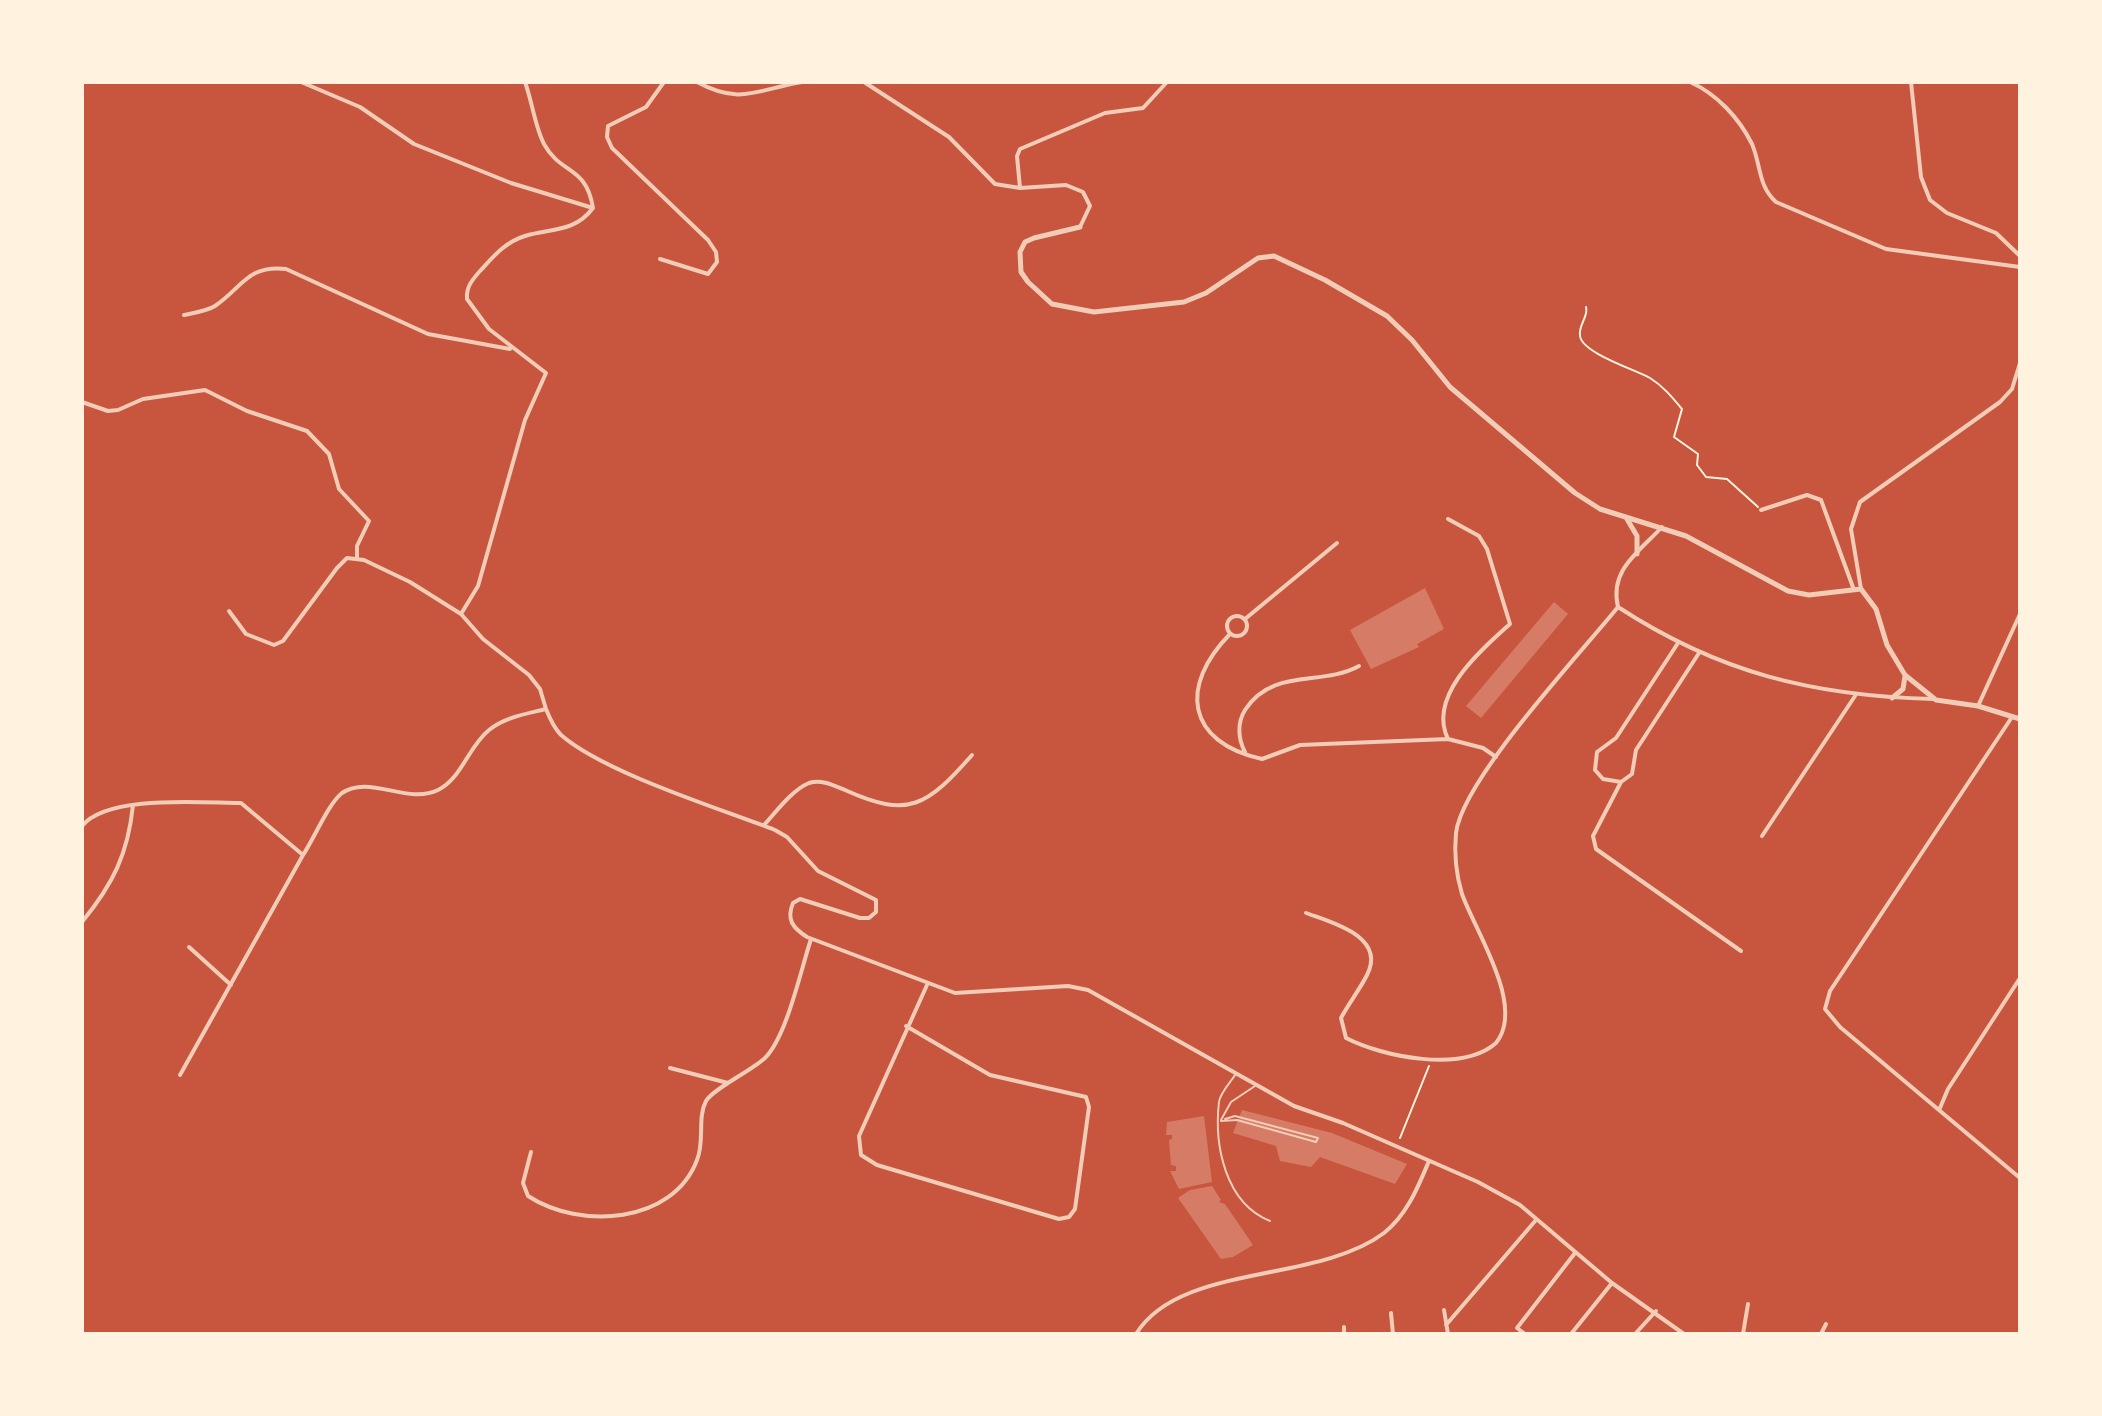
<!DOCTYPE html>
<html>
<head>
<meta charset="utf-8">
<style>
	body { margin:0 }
	#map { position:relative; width:2102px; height:1416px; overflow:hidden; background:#c8553d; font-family:"Fira Sans",sans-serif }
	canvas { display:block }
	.frame { position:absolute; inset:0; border:84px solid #fff3e0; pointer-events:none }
</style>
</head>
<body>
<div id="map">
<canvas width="2102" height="1416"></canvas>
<div class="frame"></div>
</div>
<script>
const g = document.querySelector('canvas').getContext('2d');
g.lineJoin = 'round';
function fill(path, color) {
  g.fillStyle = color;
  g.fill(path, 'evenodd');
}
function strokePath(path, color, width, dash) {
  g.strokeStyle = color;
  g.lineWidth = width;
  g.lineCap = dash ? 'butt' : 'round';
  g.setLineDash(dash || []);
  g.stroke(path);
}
fill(new Path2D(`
	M1425,588L1444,629L1417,644L1419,647L1371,669L1350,630Z
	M1554,602L1568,614L1481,718L1466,706Z
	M1242,1110L1332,1133L1407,1164L1395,1184L1320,1157L1311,1167L1280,1161L1276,1146L1233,1133Z
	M1204,1116L1212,1182L1179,1189L1170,1171H1176V1166L1171,1165L1169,1140L1172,1139V1135H1166L1167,1122Z
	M1212,1186L1221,1200L1219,1202L1225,1204L1253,1245L1233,1257L1221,1259L1178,1198L1190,1190Z`), '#d67c66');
strokePath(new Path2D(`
	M1586,307C1589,316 1578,325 1580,336C1582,353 1636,370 1650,378C1663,386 1672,397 1682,409L1674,437L1698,454L1697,465L1706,477L1727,479L1758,507
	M1400,1138L1429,1066`), '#fff3e0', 2);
strokePath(new Path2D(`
	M1235,1075C1230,1083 1220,1093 1219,1102C1214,1145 1225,1203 1270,1221
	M1225,1119L1235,1116L1318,1138
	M1221,1120L1231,1102L1255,1086
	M1221,1121L1237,1120L1316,1142L1318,1138`), '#f1ccb7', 2);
strokePath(new Path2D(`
	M301,82L360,107L414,144L511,183L593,208
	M697,82C741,106 758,89 802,82
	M864,82L949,137L995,184L1020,188L1066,185L1083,192L1090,206L1080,227
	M1690,82C1717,94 1739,118 1752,144C1761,165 1758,186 1776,202L1886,249L2020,267
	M1911,82L1921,177L1930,200L1947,213L1996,233L2020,256
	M1020,188L1017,156L1020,149L1105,113L1143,108L1167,82
	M660,259L708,274L717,262L716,252L708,240L612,148L607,137L608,126L646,107L664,82
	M184,315C194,313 207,311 215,306C243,287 247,265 286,269L428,334L510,349
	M82,402L108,411L118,410L143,399L205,390L247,411L307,431L329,454L339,489L369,521L357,546V557
	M1761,510L1807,495L1821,500L1854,590
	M1861,589L1851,529L1860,502L2000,402L2012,389L2020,363
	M1618,607C1719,673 1814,696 1933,699
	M1618,607C1609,570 1639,552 1662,527
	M229,611L246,634L274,645L283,641L337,568L347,558L364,560L410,582L461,614L483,639L529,675L540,689L546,709
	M461,614L478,586L525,420L546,373L489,329L467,299C466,287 472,280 480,271C493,257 505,242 525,236C551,228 574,233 593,208C586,165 561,175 544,144C535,127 532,101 525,82
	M1227 626a10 10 0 1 1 20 0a10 10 0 1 1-20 0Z
	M1245,619L1337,543
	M1230,634C1179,686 1186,742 1262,759L1300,745L1448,739L1483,748L1496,757
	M1678,643L1616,738L1597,752L1595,770L1603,779L1621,782L1632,774L1636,750L1699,653
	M1978,706L2020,614
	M2012,717L1830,991L1825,1009L1840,1027L2020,1178
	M1448,739C1427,696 1481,650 1510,624L1487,549L1479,536L1448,519
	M1245,752C1238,739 1237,723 1245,710C1273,667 1321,687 1359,666
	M1621,782L1593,836L1596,849L1741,951
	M764,825C776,812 792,790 809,783C821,779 833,785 845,790C909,819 927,806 972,755
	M82,826C107,794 203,803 241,803L303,855C314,839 328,804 342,793C369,774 407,805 438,790C462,778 468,747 489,730C505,717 526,714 546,709C550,719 554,728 561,735C605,773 718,808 775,830L787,837L818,871L876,900V912L869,918H860L800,899L793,903C786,920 793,928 807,937L955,993L1068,986L1088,990L1294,1106L1343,1123L1478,1182L1520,1205L1612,1283L1684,1334
	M1762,836L1855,696
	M1306,913C1330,922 1387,936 1367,975C1360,989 1349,1003 1341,1018L1346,1038C1383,1057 1462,1073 1496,1043C1526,1006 1475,931 1462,894C1456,874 1454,854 1456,833C1462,780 1580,654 1618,607
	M82,922C113,884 128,854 133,805
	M189,947L231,985
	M906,1026L990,1075L1086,1097L1089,1107L1075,1209L1069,1217L1059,1219L877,1165L861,1155L859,1136L927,985
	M670,1068L728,1083
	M180,1075L303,855
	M1940,1108L1948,1089L2020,978
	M531,1152L523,1183L528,1196C580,1230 673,1224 697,1160C705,1141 697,1118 706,1101C713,1089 751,1071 765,1058C787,1036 801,969 811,939
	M1444,1310L1448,1334
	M1391,1313L1393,1334
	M1446,1325L1536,1220
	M1344,1327V1334
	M1136,1334C1180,1263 1316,1284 1384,1233C1407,1215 1418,1187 1429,1161
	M1525,1334L1517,1328L1575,1253
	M1571,1334L1612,1283
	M1635,1334L1656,1311
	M1743,1334L1748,1304
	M1821,1334L1826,1324`), '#f1ccb7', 4);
strokePath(new Path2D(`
	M1080,227L1034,238L1025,242L1020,252L1021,272L1028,282L1052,304L1094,312L1184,302L1206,293L1258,258L1274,256L1325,280L1387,316L1412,340L1450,387L1575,493L1600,509L1686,536L1788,591L1809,595L1861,589L1876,609L1887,645L1905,675L1936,700L1978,706L2020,719
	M1627,519L1637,536V554
	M1892,698L1903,689L1905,676`), '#f1ccb7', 5);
</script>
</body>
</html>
